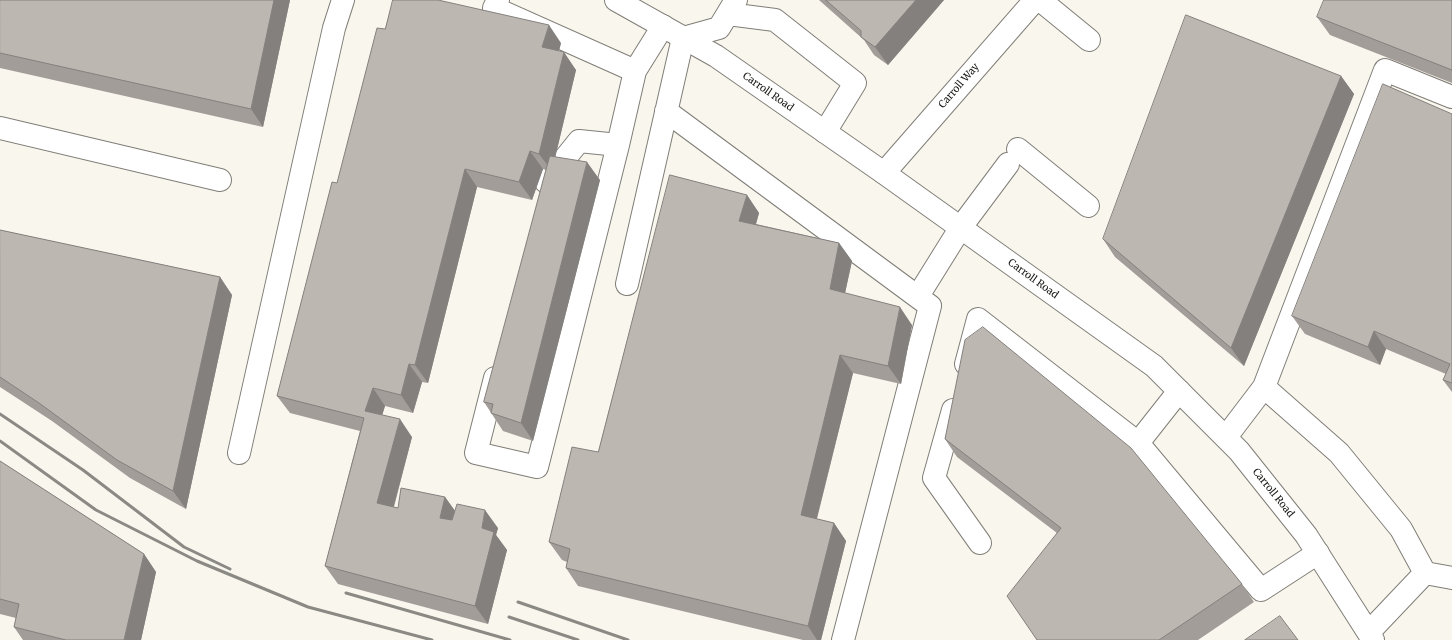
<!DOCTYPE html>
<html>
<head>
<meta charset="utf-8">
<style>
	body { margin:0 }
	canvas { display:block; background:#f9f6ee }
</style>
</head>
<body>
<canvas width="1452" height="640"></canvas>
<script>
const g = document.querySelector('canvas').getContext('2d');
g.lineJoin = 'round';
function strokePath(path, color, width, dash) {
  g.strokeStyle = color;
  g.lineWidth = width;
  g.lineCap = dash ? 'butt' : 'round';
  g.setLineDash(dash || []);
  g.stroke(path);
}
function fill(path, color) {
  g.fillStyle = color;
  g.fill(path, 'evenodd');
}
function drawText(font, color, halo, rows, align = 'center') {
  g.font = font + ' Merriweather,serif';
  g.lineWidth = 3.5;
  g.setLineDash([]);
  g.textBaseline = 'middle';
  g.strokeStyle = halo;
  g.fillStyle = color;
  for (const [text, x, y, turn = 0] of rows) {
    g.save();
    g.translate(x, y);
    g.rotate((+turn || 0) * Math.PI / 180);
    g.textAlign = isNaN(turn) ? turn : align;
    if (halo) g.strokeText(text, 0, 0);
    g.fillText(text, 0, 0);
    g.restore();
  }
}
const minor = new Path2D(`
	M498,0L494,8L635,71L663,26
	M1040,0L1089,40
	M728,14L775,20L855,83L825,132
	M666,111L930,306L843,640
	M0,128L220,180
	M1018,149L1088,206
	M884,173L1035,0
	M546,182L579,141L618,145
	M627,284L683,38L719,28L736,0
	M918,296L961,227L1008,164
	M966,364L978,319L1138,443
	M495,378L476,453L537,467L618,145L635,71
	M1264,387L1385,70L1452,97
	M1179,391L1138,443L1261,590L1318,553
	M953,410L934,478L980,543
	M1226,437L1264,387L1339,453L1401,529L1425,573L1369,632
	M239,453L334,28L343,0
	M1425,573L1452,578`);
const major = new Path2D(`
	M616,0L716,56L884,173L1154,366L1239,451L1306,535L1373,640`);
strokePath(minor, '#807e77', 24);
strokePath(major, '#807e77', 24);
strokePath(minor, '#fff', 22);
strokePath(major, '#fff', 22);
strokePath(new Path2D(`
	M0,414L83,470L184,547L230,569
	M0,441L96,510L197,561L308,607L432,640
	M346,593L510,640
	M518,602L628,640
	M509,617L578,640`), '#8b8984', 3);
fill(new Path2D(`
	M0,0H290L263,127L0,68Z
	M819,0H944L888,65L874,55L864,40Z
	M1452,0V83L1330,35L1317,17Z
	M561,43L559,51L576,70L555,157L600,180L533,441L503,431L484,402L546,170L543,169L532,200L477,187L428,383L422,382L413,413L385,406L382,415L412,437L394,507L398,508L445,497L455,511L498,528L496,535L507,550L488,624L338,584L325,566L360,431L290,413L277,396L337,183Z
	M1341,76L1354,94L1244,366L1115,257L1103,239Z
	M1452,114V392L1443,380L1446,374L1386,349L1380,365L1305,334L1292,316Z
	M747,195L759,213L756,224L839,243L852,261L845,293L912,325L901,384L853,373L817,519L834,523L846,541L821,640H803L578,586L566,568L567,562L562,560L549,542L598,452Z
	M0,230L220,277L232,295L186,509L130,478L52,421L0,387Z
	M945,439L1242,584L1254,602L1198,640H1037L1057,533L957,457Z
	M0,461L144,554L156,572L141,640H23L14,627L16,618L0,614Z`), '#a39d99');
fill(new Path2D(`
	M274,0H290L263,127L251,109Z
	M916,0H944L888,65L875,47Z
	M549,25L561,43L555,65L542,47Z
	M564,52L576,70L552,171L539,154Z
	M1341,76L1354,94L1244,366L1231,348Z
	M530,151L543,169L532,200L519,182Z
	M587,162L600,180L533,441L521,423Z
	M465,169L477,187L428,383L415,365Z
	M747,195L759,213L752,238L739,221Z
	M839,243L852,261L842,307L830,289Z
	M220,277L232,295L186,509L173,491Z
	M900,307L912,325L901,384L888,366Z
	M1374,331L1386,349L1380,365L1368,347Z
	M840,355L853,373L813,533L801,515Z
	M409,364L422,382L413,413L401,395Z
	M373,388L385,406L378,429L365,411Z
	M400,419L412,437L390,520L377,503Z
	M445,497L458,515L452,536L440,518Z
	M485,510L498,528L496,535L507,550L488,624L475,606L482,528Z
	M834,523L846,541L821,640H817L808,626Z
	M144,554L156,572L141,640H124Z`), '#84807d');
const building = new Path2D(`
	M0,0H274L251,109L0,53Z
	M393,0H438L549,25L542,47L564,52L539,154L530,151L519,182L465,169L415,365L409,364L401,395L373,388L365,411L400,419L377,503L398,508L401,488L445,497L440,518L452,520L457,504L485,510L482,528L494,532L475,606L325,566L364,418L277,396L332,182L337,183L377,28L385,29Z
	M826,0H916L875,47L861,37V31Z
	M1324,0H1452V70L1317,17Z
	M1186,15L1341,76L1231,348L1103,239Z
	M1383,84L1452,114V383L1443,380L1450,364L1374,331L1368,347L1292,316Z
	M550,156L587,162L521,423L491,413L493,404L484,402Z
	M670,175L747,195L739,221L839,243L830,289L900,307L888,366L840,355L801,515L834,523L808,626L566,568L570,549L549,542L572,447L598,452Z
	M0,230L220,277L173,491L117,460L39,403L0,377Z
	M983,327L1131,448L1242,584L1159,640H1037L1007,596L1061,528L945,439L965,340Z
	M0,461L144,554L124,640H66L14,627L19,604L0,599Z
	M1280,616L1298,640H1245Z`);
fill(building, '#bdb7b2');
strokePath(building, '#84807d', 1);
drawText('10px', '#161513', '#fff', [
	["Carroll Way",959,86,-49],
	["Carroll Road",768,92,35],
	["Carroll Road",1033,279,36],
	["Carroll Road",1273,493,51]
]);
</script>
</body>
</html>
